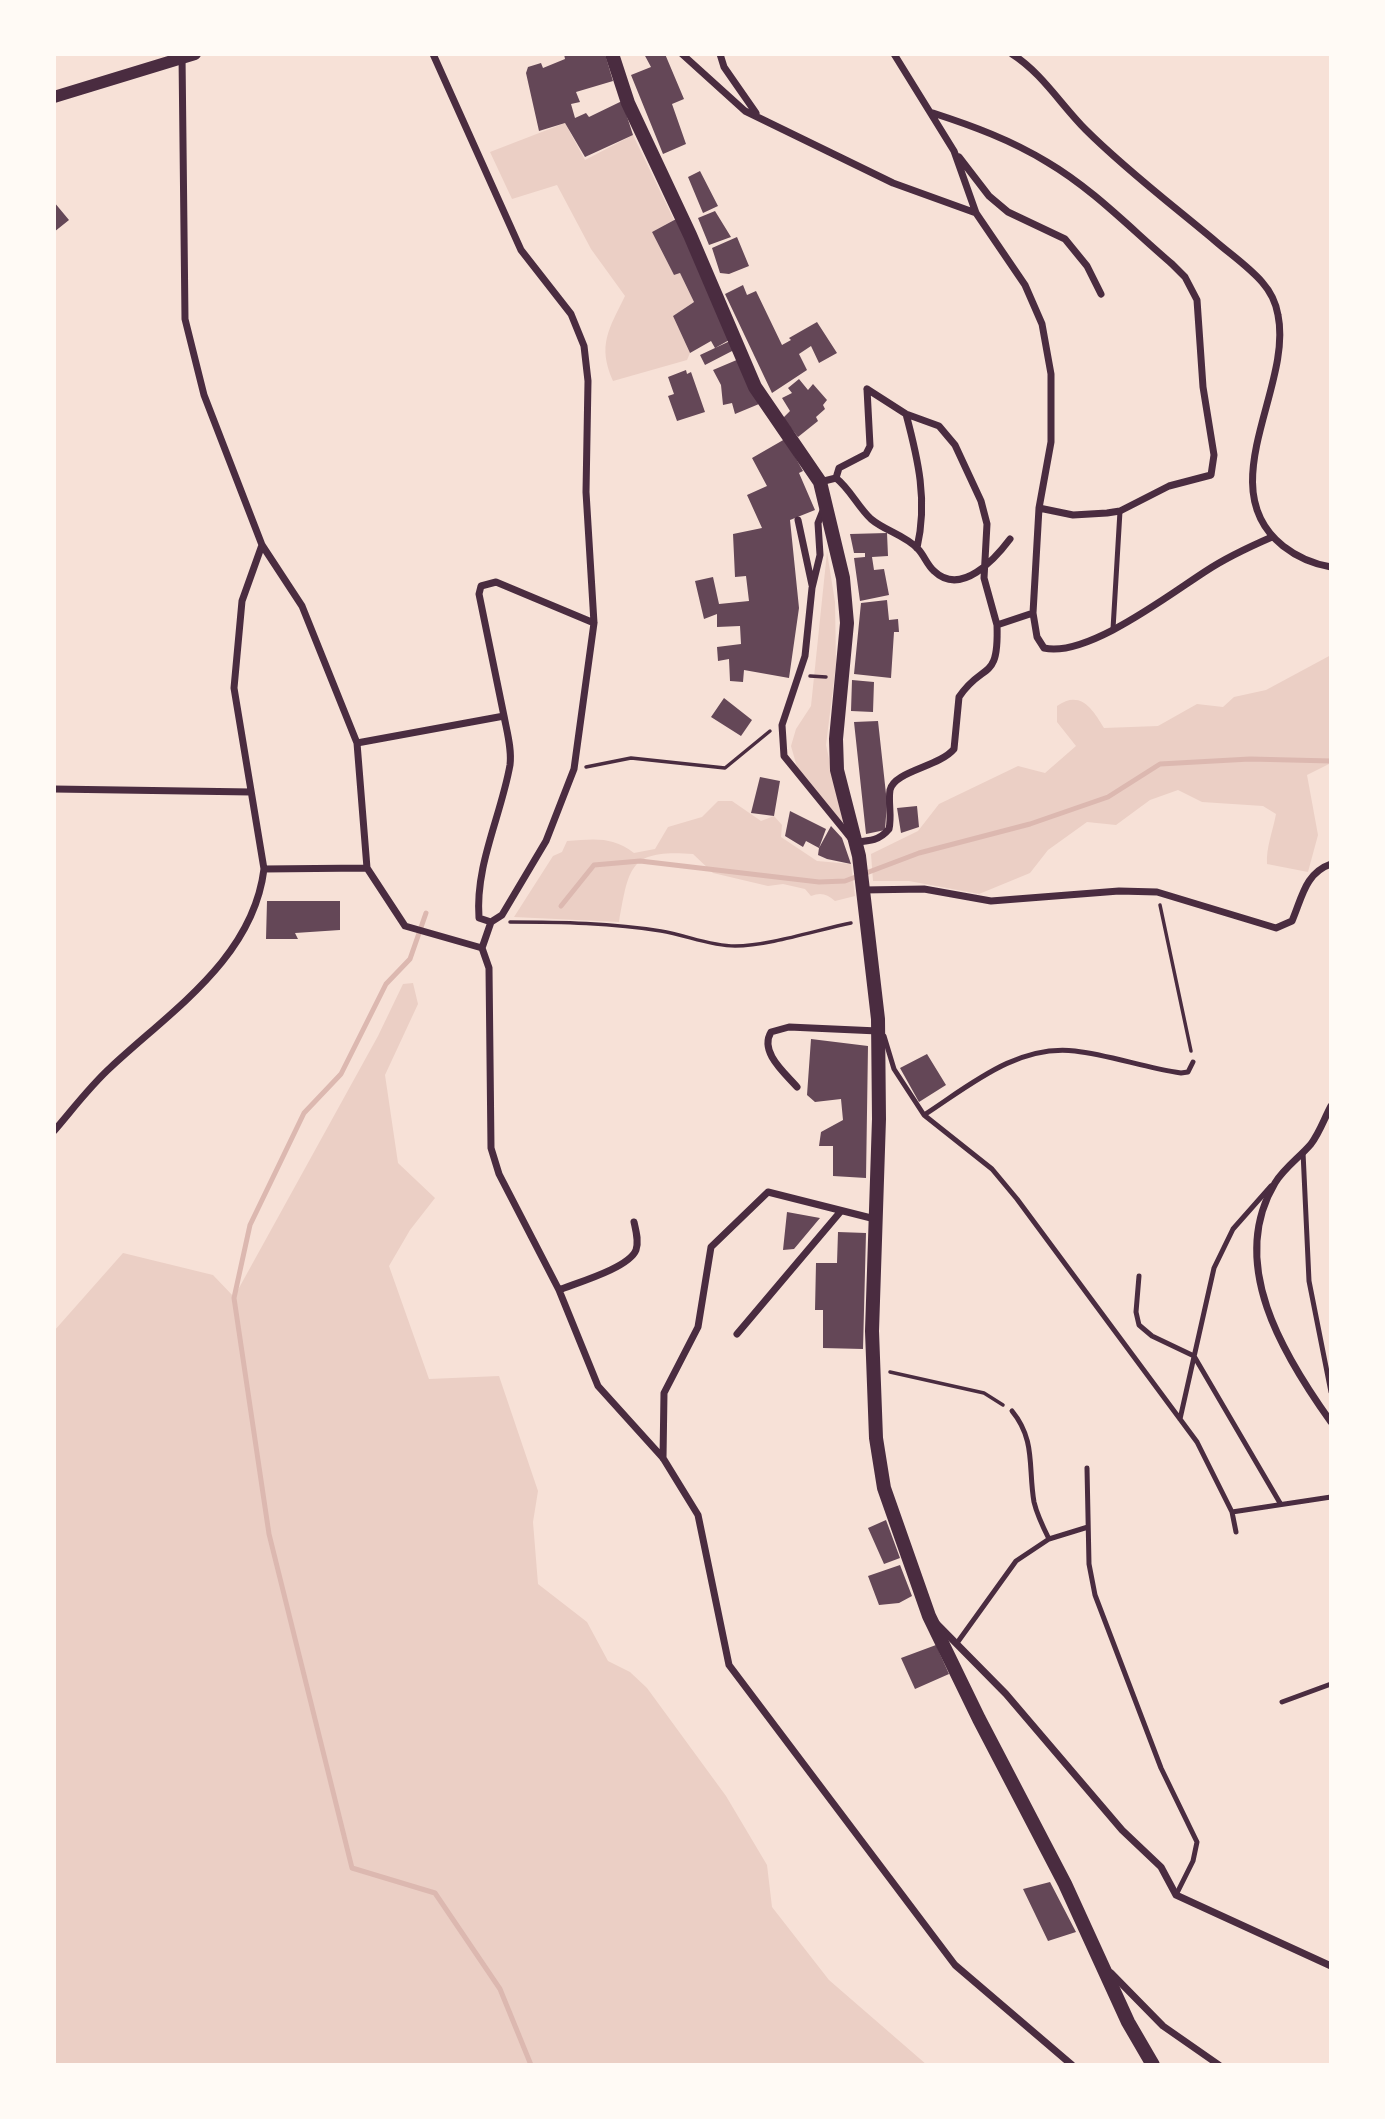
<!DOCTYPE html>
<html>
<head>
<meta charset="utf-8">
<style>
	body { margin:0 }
	#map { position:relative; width:1385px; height:2119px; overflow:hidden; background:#f7e1d7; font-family:"PT Sans Narrow",sans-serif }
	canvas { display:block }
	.frame { position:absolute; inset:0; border:56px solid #fffaf5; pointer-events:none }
</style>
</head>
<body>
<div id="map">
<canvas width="1385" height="2119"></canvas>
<div class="frame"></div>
</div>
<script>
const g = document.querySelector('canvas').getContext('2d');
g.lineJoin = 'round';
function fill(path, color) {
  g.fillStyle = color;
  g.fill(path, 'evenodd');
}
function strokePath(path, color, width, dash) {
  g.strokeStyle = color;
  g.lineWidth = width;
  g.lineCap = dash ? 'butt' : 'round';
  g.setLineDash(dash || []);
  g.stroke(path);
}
fill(new Path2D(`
	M565,123L585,160L633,135L674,220L652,232L674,275L680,273L694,302L673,316L690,353L687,360L613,381C597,345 609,329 625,296L591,249L557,185L512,199L490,152Z
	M827,552L835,602L836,664L826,745L847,841L834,817L799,774L791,746L796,729L811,706Z
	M1331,655V763L1307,775L1318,835L1308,872L1267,864C1266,847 1273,831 1276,814L1263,806L1202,802L1178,790L1150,800L1116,825L1087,822L1048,850L1030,873L979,894L909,881H873L871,854L918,831L939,804L1018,766L1045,773L1076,746L1057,722V706C1080,690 1092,708 1104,728L1158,726L1197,704L1223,707L1234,697L1266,690Z
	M718,801H732L761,821L774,816L782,825L781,837L817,861L851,864L855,896L835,901C827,894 821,892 811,896L805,889L783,884L768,886L713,873L693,854C629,849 629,867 619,922L514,917L553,856L562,852L567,841C594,839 612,836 634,853L655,849L668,827L702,817Z
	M413,983L418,1004L385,1075L398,1163L435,1198L410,1230L389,1266L429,1379L499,1376L538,1491L533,1522L538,1584L587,1622L608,1661L630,1672L647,1688L726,1796L767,1865L772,1907L829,1980L927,2065H54V1331L123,1253L213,1275L234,1297L378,1036L403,984Z`), '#ebcfc5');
strokePath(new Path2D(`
	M561,906L594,865L640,861L819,882L845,881L919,853L1030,824L1108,797L1160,764L1250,759L1331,761
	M426,913L410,959L386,984L341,1074L304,1113L250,1225L234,1298L269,1534L352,1868L435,1893L500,1989L531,2065`), '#dcb8b0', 5);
fill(new Path2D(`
	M564,54H605L613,81L576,92L580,102L571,104L575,118L586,113L589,117L622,101L633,135L585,157L565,123L539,131L526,73L528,67L541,63L543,68L565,59Z
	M644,54H665L684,99L672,104L686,144L663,154L631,75L651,67Z
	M700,171L718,206L703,213L688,177Z
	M54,202L69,220L54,232Z
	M715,211L731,237L709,245L698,218Z
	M678,218L731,339L715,348L711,341L690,353L673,316L694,302L680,273L674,275L652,232Z
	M737,237L749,266L729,274L720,273L712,248Z
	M743,285L747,295L756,291L782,345L791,340L789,338L817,322L837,353L819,363L811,346L799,354L807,370L772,393L725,294Z
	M730,341L734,350L705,365L700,355Z
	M739,359L759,404L735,414L732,403L723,405L721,385L713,370Z
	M686,370L687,374L691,372L705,412L677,421L668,396L674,394L668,377Z
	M799,379L808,390L813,384L827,400L823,405L825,409L816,417L818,421L798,437L783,418L790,411L782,398L792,393L788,388Z
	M785,439L803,471L799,473L815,510L790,520L799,608L789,678L744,670L743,682L730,681L729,659L718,661L717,647L741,644L740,626L717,627V614L704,619L695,581L713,577L719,604L749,601L746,576L735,577L733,534L762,528L747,495L767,486L752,458Z
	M887,533L888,556L872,557L874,570L884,569L889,595L860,601L854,558L865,557V553H854L850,534Z
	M887,600L889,620L898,619L899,632H894L891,678L854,674L861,603Z
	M852,680L874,682L873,712L851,711Z
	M724,698L752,720L741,736L711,717Z
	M878,721L887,803L885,830L866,834L854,722Z
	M760,777L780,781L774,816L751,813Z
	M917,806L919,827L901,833L897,808Z
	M790,811L826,829L819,848L831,826L842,838L851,864L827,859L818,855L819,848L806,841L803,847L785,836Z
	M267,901H340V930L295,933L298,939H266Z
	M811,1039L868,1046L866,1178L833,1176V1146H819L821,1132L843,1120L841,1099L815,1102L807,1095Z
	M927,1054L946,1085L919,1102L900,1068Z
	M787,1212L820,1218L794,1249L783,1250Z
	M838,1232L866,1233L863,1349L823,1348V1310H815L816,1263H837Z
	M886,1520L900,1558L884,1564L868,1528Z
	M900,1565L912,1596L899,1603L879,1605L868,1576Z
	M936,1645L949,1674L915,1689L901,1658Z
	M1050,1882L1076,1932L1048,1941L1023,1889Z`), '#644757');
strokePath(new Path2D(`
	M810,676L826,677
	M586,767L631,758L725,768L770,731
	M1160,905L1191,1051
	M510,922C561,922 612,923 661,931C686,935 710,946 735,946C768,946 817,930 851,923
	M890,1372L984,1393L1003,1405`), '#4a2c40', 3.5);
strokePath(new Path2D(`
	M1113,629L1120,511
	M884,1036L894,1069L924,1115L992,1169L1017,1199L1197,1442L1232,1512L1236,1532
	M924,1115C969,1086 1017,1044 1075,1051C1110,1055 1145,1068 1181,1073L1188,1072L1193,1062
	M1303,1152L1309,1281L1331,1392
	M1139,1276L1136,1312L1139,1325L1152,1336L1194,1356L1280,1503
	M1012,1411C1036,1440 1028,1468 1034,1502C1037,1515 1043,1527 1049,1539L1088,1527
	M1180,1419L1214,1268L1233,1229L1271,1186
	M1087,1468L1089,1564L1095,1595L1161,1768L1197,1842L1193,1861L1176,1895
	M1232,1512L1331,1497
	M957,1643L1016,1561L1049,1539
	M1282,1702L1331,1684`), '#4a2c40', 5);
strokePath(new Path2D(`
	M433,54L521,250L571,314L584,346L588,381L586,492L594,623L574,769L546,841L502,915L491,922L482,948L489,968L491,1148L499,1174L559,1290L598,1386L663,1458L698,1515L729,1665L955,1965L1072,2065
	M682,54L745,111L893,183L976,213
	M720,54L724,67L756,113
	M1012,54C1042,73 1061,105 1086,130C1125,169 1171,204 1214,240C1230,254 1248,266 1262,282C1270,291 1276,303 1278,315C1293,387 1210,488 1283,546C1297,557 1313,564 1331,567
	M182,55L185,319L204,395L262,545L302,606L357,743L367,868L405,926L482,948
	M933,113C973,126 1011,140 1047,162C1093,189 1131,229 1172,264L1185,277L1197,300L1203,387L1214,455L1211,475L1169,486L1120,511L1107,513L1073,515L1039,508
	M959,157L989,196L1008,212L1065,239L1087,266L1101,294
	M867,389L906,414L939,426L955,445L981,501L987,524L984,578L997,625
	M906,414C918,459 928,501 917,548
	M836,478L839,468L866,454L870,446L867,389
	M820,482L836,478C850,489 858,507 871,519C885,531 905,535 918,549C924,555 927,565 934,571C961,597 995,559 1010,539
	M824,508L818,523L820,555L812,588L805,656L782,725L784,756L854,842C869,841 879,841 889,829C892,816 888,803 890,790C894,771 939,767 954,749L959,697C983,661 999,683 997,625L1033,613L1039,508L1051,442V374L1042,324L1025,285L976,213L954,151L894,54
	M798,520L812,585
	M1033,613L1037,637L1044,648C1087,658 1170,594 1206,571C1227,557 1249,547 1272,537
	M504,716L479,594L481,586L496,582L594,623
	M357,743L504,716C507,732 512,749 510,765C501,816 475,865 479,918L491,922
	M54,789L251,792
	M264,869L367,868
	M863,890L924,889L991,901L1119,891L1157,892L1276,928L1292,921C1302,898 1305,873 1331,864
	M797,1087C785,1073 759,1052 771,1032L789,1027L878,1031
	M1331,1106C1324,1119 1320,1132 1311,1144C1300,1157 1284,1168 1275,1183C1227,1263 1283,1355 1331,1422
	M54,1131C73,1109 90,1086 111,1067C172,1010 253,958 264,869L234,688L242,601L262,545
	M559,1290C576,1283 629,1268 636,1250C639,1241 636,1231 634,1222
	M737,1334L841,1211
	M663,1458L664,1393L698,1327L711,1247L768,1192L875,1219
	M937,1624L1006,1694L1122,1830L1161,1867L1176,1895L1331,1966
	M1111,1973L1163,2026L1219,2065`), '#4a2c40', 7);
strokePath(new Path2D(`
	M54,97L195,54`), '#4a2c40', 12);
strokePath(new Path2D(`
	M612,54L628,103L690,235L755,387L820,482L843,578L847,623L836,739L837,770L859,856L878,1019L879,1119L872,1331L876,1438L884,1488L929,1616L979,1719L1065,1884L1128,2022L1153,2065`), '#4a2c40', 14);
</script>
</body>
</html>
